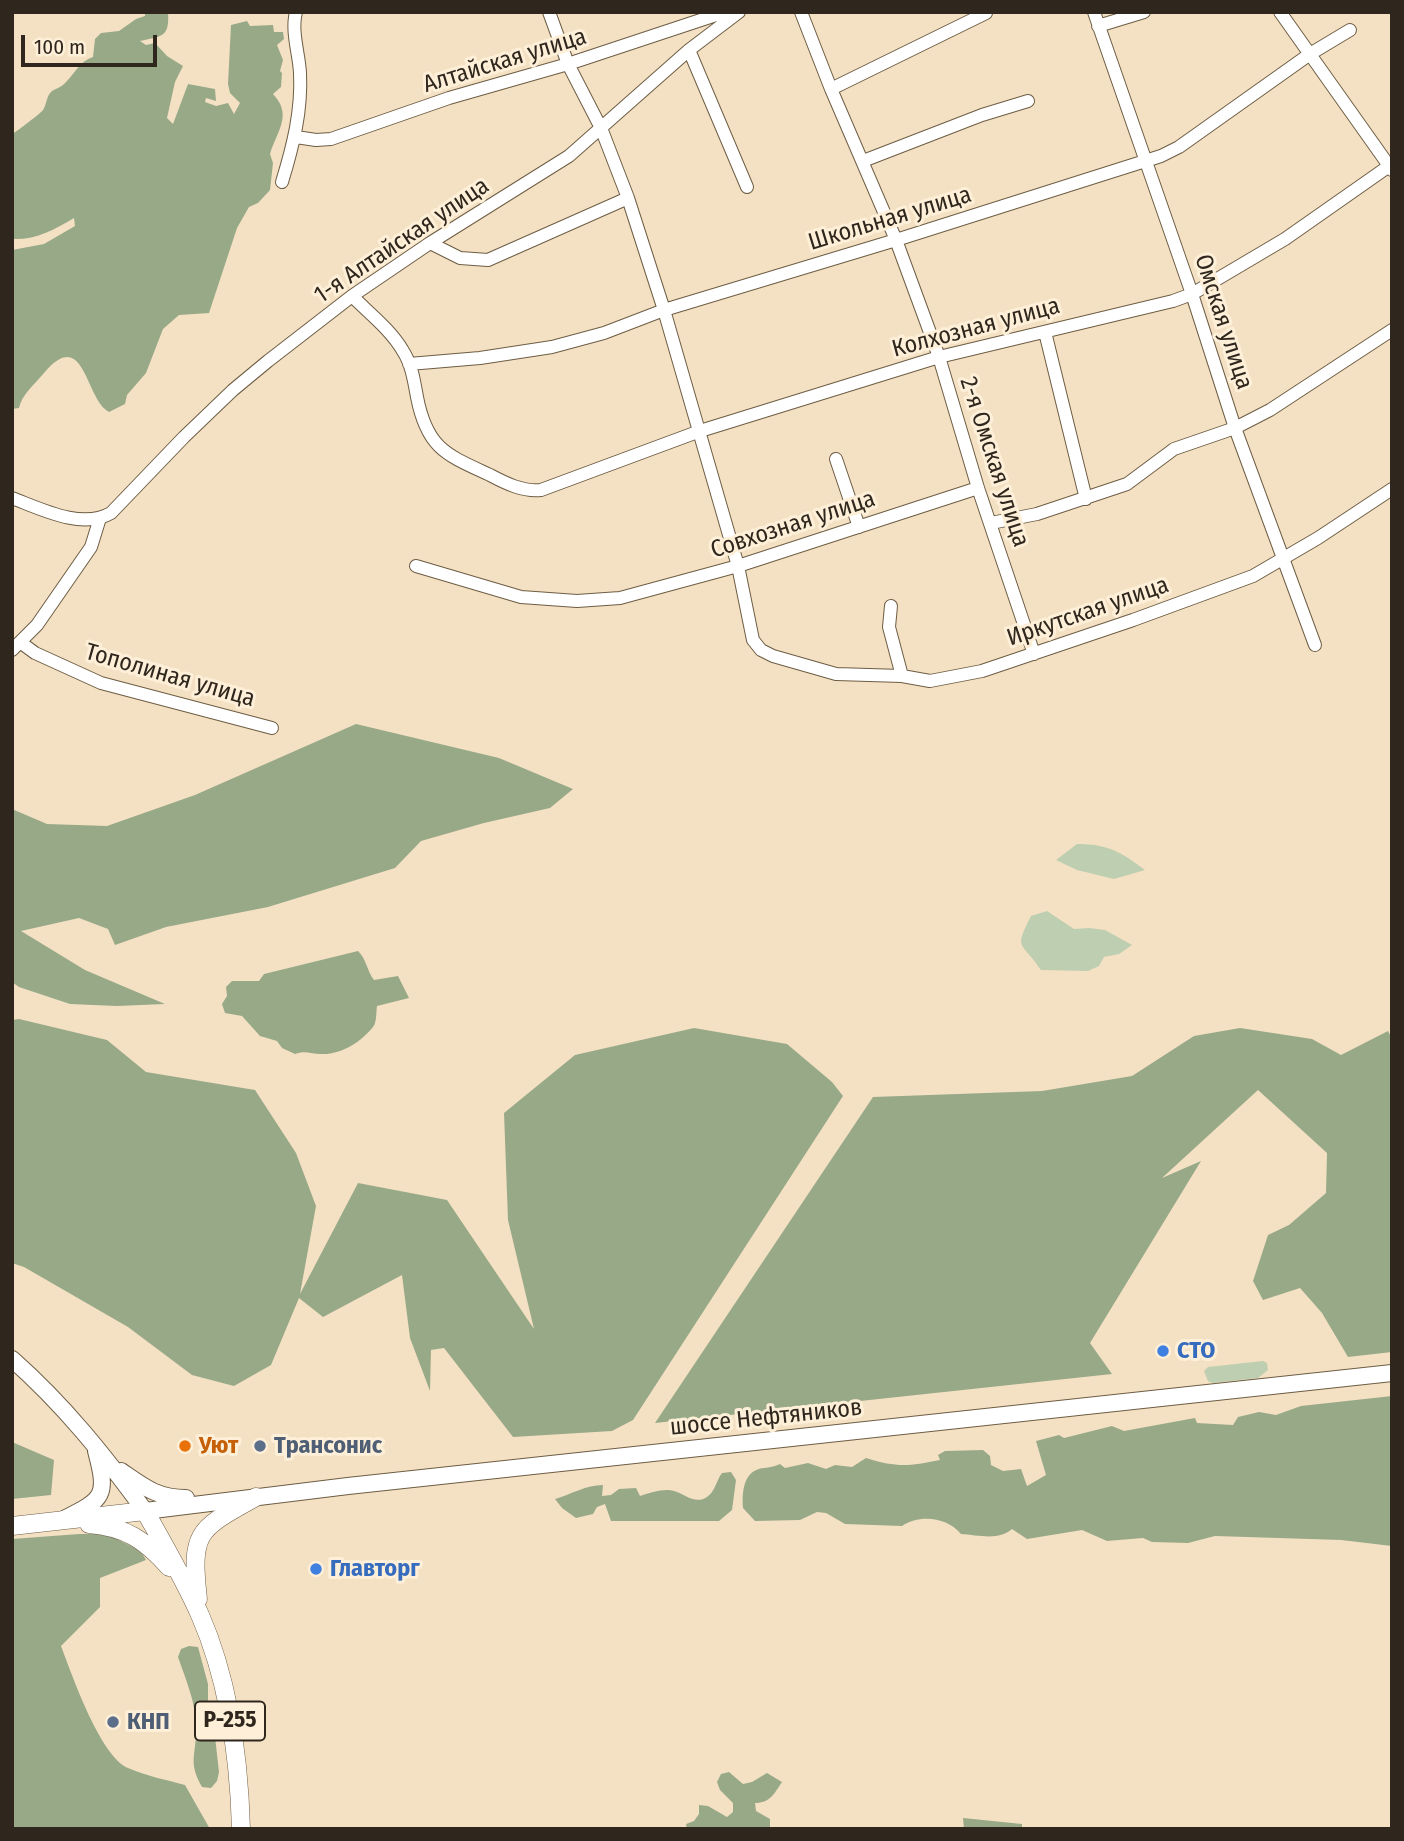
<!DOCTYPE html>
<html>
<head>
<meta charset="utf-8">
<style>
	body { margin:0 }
	#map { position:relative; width:1404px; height:1841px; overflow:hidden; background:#f4e1c4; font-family:"Fira Sans Condensed",sans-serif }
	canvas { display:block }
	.frame { position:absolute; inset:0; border:14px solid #2f271d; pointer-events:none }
	.scale { position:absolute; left:21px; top:35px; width:136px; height:32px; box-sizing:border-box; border:4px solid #2f271d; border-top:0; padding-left:9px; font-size:21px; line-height:24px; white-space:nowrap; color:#2f271d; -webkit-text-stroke:5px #feefd8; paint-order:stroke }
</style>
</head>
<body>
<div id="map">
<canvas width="1404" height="1841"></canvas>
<div class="frame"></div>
<div class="scale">100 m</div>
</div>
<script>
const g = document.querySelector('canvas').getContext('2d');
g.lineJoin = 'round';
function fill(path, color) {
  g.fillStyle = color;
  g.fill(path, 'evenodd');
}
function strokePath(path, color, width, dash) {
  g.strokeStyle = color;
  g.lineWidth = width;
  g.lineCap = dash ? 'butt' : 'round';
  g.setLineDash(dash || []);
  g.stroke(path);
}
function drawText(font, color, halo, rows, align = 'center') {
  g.font = font + ' "Fira Sans Condensed",sans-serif';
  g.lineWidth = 6;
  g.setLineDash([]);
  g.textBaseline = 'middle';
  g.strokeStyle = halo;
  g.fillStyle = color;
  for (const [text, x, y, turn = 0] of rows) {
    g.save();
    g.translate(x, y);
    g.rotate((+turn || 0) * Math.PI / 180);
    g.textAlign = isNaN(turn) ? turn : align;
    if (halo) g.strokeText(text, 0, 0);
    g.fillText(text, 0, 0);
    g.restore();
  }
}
fill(new Path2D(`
	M1077,844C1108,844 1121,852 1145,870L1114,879L1077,870L1056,860Z
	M1047,911L1074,929L1089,928L1105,930L1132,945L1119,954L1104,957L1099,966L1088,971L1041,970C1022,941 1013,951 1031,916Z
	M1263,1361L1267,1363L1268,1370L1258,1378L1213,1383L1208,1381L1204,1371L1208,1367Z`), '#beceb0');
fill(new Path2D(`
	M145,12H168C170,39 160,36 140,41L146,45L155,43L167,56L183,66L175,82L167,118L173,124L188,84L215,89L216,101L206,98L205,102L216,106L228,103L234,114L240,103L230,93L228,84L231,25L247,21L250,26L273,25L274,32H283L284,39L277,45L283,60L280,71L282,73L281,87L273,94C293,115 277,131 270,154L273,163L270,190L258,203L249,207L237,228L209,313L179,315L163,329L146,373L127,395L125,404L109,412C85,400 85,325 44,373C35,384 22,394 19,408L12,409V250L44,244L75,226L74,218C54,230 36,240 12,239V136L14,133C17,131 40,114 43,110C47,104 46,96 52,91C57,88 62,87 66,82C76,72 79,62 93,57L95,39L101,33L119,31L136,19L145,16Z
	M356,724L499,758L573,789L550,808L484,823L421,841L395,868L268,907L166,927L115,945L108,929L79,918L21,931L85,970L165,1004L117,1006L70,1004L19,987L12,982V809L47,824L107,826L195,795Z
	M358,951C366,958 367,971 374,980L398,976L409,998L377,1006C376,1012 377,1022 373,1027C361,1042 341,1055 321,1054C311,1054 305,1050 295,1054L282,1048L277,1041L260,1036L242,1016L225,1013L222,1004L227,996L226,987L232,981H259L264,974Z
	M19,1019L107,1040L146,1072L255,1090L296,1153L316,1206L300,1294L358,1183L447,1200L534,1329L508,1220L504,1113L575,1055L694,1028L787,1044L832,1082L843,1096L633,1420L612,1431L513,1437L444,1348L431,1350L430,1391L410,1338L402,1275L323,1317L299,1298L271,1365L234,1386L192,1375L128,1327L24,1267L12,1263V1020Z
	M1240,1028L1312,1039L1341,1055L1388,1031L1392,1039V1352L1348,1357L1322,1313L1300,1288L1263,1300L1253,1281L1268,1235L1289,1225L1326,1193L1327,1153L1258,1090L1162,1178L1201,1161L1090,1343L1112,1374L655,1423L873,1097L1042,1091L1132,1076L1194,1036Z
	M1392,1396V1546L1341,1540L1215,1536L1188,1543L1152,1542L1143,1538L1107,1541L1082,1530L1027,1539L1012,1529C999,1541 978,1535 961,1534C947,1517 920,1514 902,1526L845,1524L826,1513L817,1512L800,1520L755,1521L743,1508C742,1492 743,1470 764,1468C771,1467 773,1467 780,1464L785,1468L808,1463L826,1469L835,1465L852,1467L866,1458C898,1468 909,1466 940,1460L938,1455L945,1451L983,1450L990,1456L991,1465L1003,1471L1021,1469L1027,1486L1046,1475L1036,1441L1059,1435L1064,1438L1112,1426L1124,1431L1195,1418L1197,1423L1233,1425L1238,1417L1259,1412L1276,1415L1301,1406Z
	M12,1442L54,1460L51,1495L12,1499Z
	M731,1472L736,1480L732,1510L719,1521H611L605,1504L597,1507L593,1514L576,1518L562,1508L555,1499C572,1494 586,1485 603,1485L602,1496L611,1495L619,1489L636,1488L640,1496C650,1493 664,1488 674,1491C685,1494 695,1505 707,1497C715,1492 716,1481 722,1473Z
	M79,1534H107L141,1551L146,1560L100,1578V1607L61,1646C72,1675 100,1756 128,1768C146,1776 167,1780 185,1785L210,1829H12V1539Z
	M189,1646L198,1647L208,1684V1702L212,1710L219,1772L217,1781L211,1788L202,1787C187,1761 197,1754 196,1727C196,1703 186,1680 178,1657L181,1649Z
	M729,1772L743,1784L752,1782L767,1773L782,1782C774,1794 770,1803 755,1803L756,1811L770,1819V1829H687L686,1824L694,1821L699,1814V1805L708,1806L727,1817L733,1812V1803L720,1790L717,1782L721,1774Z
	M963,1818L1022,1824V1829H964Z`), '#98a988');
const minor = new Path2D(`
	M549,12L568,64L601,128L628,198L664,310L738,566L753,640L761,650L773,656L836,674L902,676L930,681L982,671L1133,620L1253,576L1318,538L1392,489
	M801,12L831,89L896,240L939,357L978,488L1034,654
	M1094,12L1192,294L1235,428L1315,645
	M1280,12L1392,170
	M1098,26L1144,12
	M689,50L747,187
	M831,89L986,13
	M296,137L316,140L331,139L449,98L568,64L725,12
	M863,161L982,115L1028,101
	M282,182C293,146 302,111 300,73C299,53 291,32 296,12
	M430,243L460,258L488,260L628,198
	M352,296C369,313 391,330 403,351C412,365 414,381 417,397C427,449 447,455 490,475C505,483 523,492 541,490L700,431L939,357L1173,301L1192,294L1285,239L1392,164
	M1045,332L1086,499
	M409,364L480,358L552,347L604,333L664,310L896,240L1161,156L1179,147L1310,54L1350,30
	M836,459L859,527
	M12,498C41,509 82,530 111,513L184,437L233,390L268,361L352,296L430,243L569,156L689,50L739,12
	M991,523L1037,514L1127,484L1174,449L1235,428L1270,410L1392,330
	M416,566L521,597L577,601L620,598L738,566L978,488
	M891,606L889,627L902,676
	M20,642L35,653L101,683L272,728
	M12,650L37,625L91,547L100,518`);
const major = new Path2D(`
	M12,1359C64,1405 104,1455 145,1511L348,1486L1392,1373
	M121,1471C144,1487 157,1498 186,1498
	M64,1519C104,1499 108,1496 96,1451`);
const highway = new Path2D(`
	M89,1524C126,1527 145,1540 169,1567
	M12,1526L145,1511C164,1545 184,1579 200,1615C229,1681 239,1757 241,1829
	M198,1599C190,1530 199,1529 256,1497`);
strokePath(minor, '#6d5d44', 14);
strokePath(major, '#6d5d44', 18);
strokePath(highway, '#6d5d44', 19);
strokePath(minor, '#fff', 12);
strokePath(major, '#fff', 16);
strokePath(highway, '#fff', 18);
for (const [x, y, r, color] of [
	[1163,1351,7,"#3f7fe0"],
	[185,1446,7,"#e8710a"],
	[260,1446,7,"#5c6f8a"],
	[316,1569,7,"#3f7fe0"],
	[113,1722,7,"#5c6f8a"]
]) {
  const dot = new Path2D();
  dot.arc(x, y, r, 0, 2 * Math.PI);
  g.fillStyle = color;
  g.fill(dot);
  strokePath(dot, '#feefd8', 2.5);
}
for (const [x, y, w] of [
	[230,1721,70]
]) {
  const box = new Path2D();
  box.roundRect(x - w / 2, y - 19.5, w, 39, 5);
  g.fillStyle = '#feefd8';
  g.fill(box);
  strokePath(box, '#2f271d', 2);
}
drawText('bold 23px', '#2f271d', null, [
	["Р-255",230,1721]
]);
drawText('24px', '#2f271d', '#feefd8', [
	["Алтайская улица",505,61,-17],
	["Школьная улица",890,219,-17],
	["1-я Алтайская улица",402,241,-34],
	["Омская улица",1223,322,72],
	["Колхозная улица",976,328,-15],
	["2-я Омская улица",994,462,72],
	["Совхозная улица",793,525,-18],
	["Иркутская улица",1088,612,-19],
	["Тополиная улица",170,676,16],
	["шоссе Нефтяников",766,1418,-6]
]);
drawText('bold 24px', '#366cbe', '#feefd8', [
	["СТО",1177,1351],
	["Главторг",330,1569]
], 'left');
drawText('bold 24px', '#c56008', '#feefd8', [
	["Уют",199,1446]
], 'left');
drawText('bold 24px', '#4e5e75', '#feefd8', [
	["Трансонис",274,1446],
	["КНП",127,1722]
], 'left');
</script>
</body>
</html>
